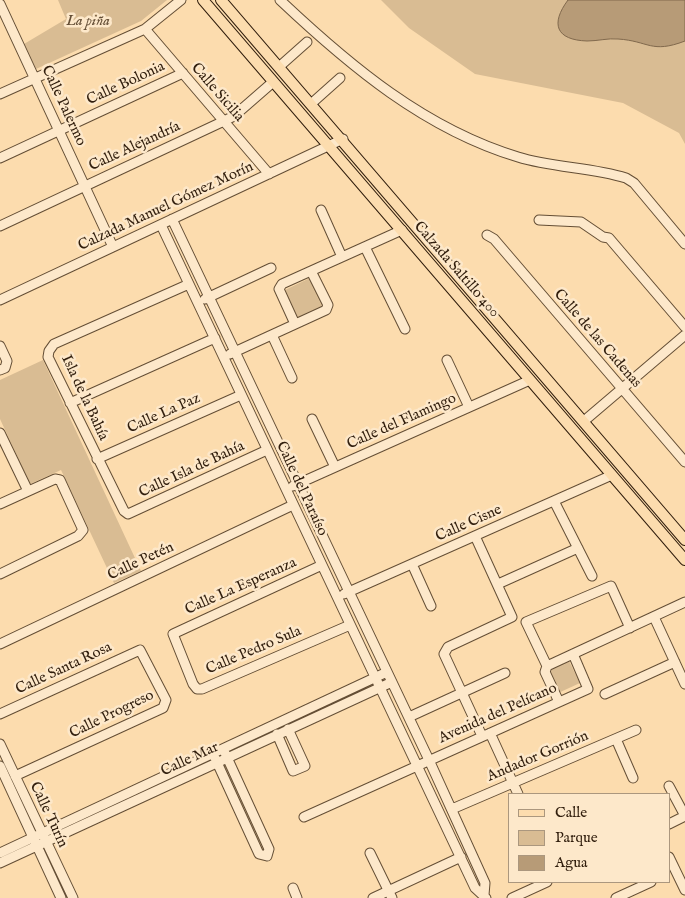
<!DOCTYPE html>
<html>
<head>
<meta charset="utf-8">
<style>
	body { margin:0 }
	#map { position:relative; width:685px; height:898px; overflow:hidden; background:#fcdcae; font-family:"IM FELL English",serif }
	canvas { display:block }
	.legend { position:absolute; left:508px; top:793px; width:162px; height:90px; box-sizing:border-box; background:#fde8ca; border:1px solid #ab977e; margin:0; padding:6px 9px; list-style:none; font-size:15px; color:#311e0d }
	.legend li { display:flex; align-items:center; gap:10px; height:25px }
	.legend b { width:25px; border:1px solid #ab977e }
</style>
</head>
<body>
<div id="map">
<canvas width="685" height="898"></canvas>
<ul class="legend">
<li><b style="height:6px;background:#fcdcae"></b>Calle</li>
<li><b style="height:14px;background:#d9bc93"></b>Parque</li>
<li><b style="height:14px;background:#b79b77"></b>Agua</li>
</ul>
</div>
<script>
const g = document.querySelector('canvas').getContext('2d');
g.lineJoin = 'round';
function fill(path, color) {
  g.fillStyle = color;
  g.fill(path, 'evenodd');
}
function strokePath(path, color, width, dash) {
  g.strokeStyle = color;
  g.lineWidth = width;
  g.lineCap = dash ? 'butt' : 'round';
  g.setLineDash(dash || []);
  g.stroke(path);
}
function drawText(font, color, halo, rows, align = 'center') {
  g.font = font + ' "IM FELL English",serif';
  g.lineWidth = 5;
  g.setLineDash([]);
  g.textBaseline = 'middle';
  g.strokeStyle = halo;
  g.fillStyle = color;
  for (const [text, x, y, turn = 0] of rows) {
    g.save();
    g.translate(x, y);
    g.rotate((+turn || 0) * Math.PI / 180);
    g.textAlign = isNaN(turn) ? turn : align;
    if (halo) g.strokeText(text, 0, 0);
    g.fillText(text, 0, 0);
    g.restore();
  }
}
fill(new Path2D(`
	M58,0H167L141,21L36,69L24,44L66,19Z
	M381,0H685V144L679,133L623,103L475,74L409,28Z
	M310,278L326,311L300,323L285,290Z
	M43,360L141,571L114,583L61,470L30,484L0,419V380Z
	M568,659L580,683L556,694L545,671Z`), '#d9bc93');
const water = new Path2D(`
	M568,0H685V41C651,54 649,41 618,39C608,38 598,41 587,41C556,40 550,24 568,0Z`);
fill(water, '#b79b77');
strokePath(water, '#81694d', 1);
const minor = new Path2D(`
	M280,0C350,66 425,129 518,157C553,168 591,167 626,178L634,183L685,244
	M0,4L113,247
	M145,29L269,174
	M280,66L307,42
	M0,94L145,29L181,0
	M312,103L340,78
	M0,158L183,73
	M321,210L342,257
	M172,219L429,760L485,883L484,895
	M539,220L581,222L603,237L609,238L685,327
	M161,225L475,888L486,898
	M0,226L224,121L234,116L273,82
	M487,235L494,239L685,462
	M365,247L405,329
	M189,284L54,344L49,351L48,357L124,511L128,514L267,450
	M205,299L271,268
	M0,300L343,139
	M295,324L279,289L282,284L402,230
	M272,335L292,378
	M0,346L7,361L5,368L0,370
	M230,354L326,310L328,305L311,271
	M447,360L469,407
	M70,403L215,338
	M312,419L335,467
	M584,421L685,335
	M0,433L28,491
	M97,459L241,395
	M293,486L530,380
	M554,501L592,576
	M0,504L55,479L60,480L83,530L78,536L0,574
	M475,536L512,617L448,647L444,654L482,736
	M412,564L431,606
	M322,565L173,634L193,684L197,689H202L350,625
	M498,584L578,548
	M344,594L612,475
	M654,617L685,684
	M0,644L293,505
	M547,666L526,622L611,586L630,628
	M605,694L675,662
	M559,702L545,672L547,666L685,602
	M0,714L140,650L166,700L163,708L15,776
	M409,717L505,673
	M490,733L518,794
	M277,734L293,771L305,766L288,729
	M616,739L633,778
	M0,744L73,898
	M215,758L259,854L267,856L269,849L225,753
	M0,766L61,898
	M669,786L685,816
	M452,809L636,730
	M304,817L588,689L573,654
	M669,824L685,816
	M0,853L387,672
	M370,853L392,898
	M669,857L685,890
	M0,863L392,682
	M293,888L297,898
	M373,898L461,857
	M512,898L547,882
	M616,898L651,882`);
const major = new Path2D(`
	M203,0L685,560
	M221,0L685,540`);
strokePath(minor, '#644e35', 11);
strokePath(major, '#311e0d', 12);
strokePath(minor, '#fde8ca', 9);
strokePath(major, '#fcdcae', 10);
drawText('italic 15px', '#634d35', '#fde8ca', [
	["La piña",88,22]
]);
drawText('15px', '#311e0d', '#fde8ca', [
	["Calle Bolonia",126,84,-25],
	["Calle Sicilia",217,93,49],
	["Calle Palermo",63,106,65],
	["Calle Alejandría",135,147,-25],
	["Calzada Manuel Gómez Morín",166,207,-25],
	["Calzada Saltillo 400",456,270,49],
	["Calle de las Cadenas",597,339,49],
	["Isla de la Bahía",84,398,65],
	["Calle La Paz",164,414,-24],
	["Calle del Flamingo",402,422,-24],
	["Calle Isla de Bahía",192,470,-25],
	["Calle del Paraíso",301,489,65],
	["Calle Cisne",469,524,-24],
	["Calle Petén",141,562,-25],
	["Calle La Esperanza",241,587,-24],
	["Calle Pedro Sula",254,651,-23],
	["Calle Santa Rosa",64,669,-25],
	["Avenida del Pelícano",498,714,-24],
	["Calle Progreso",112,715,-26],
	["Andador Gorrión",538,757,-23],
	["Calle Mar",190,760,-25],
	["Calle Turín",48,815,65]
]);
</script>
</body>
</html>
